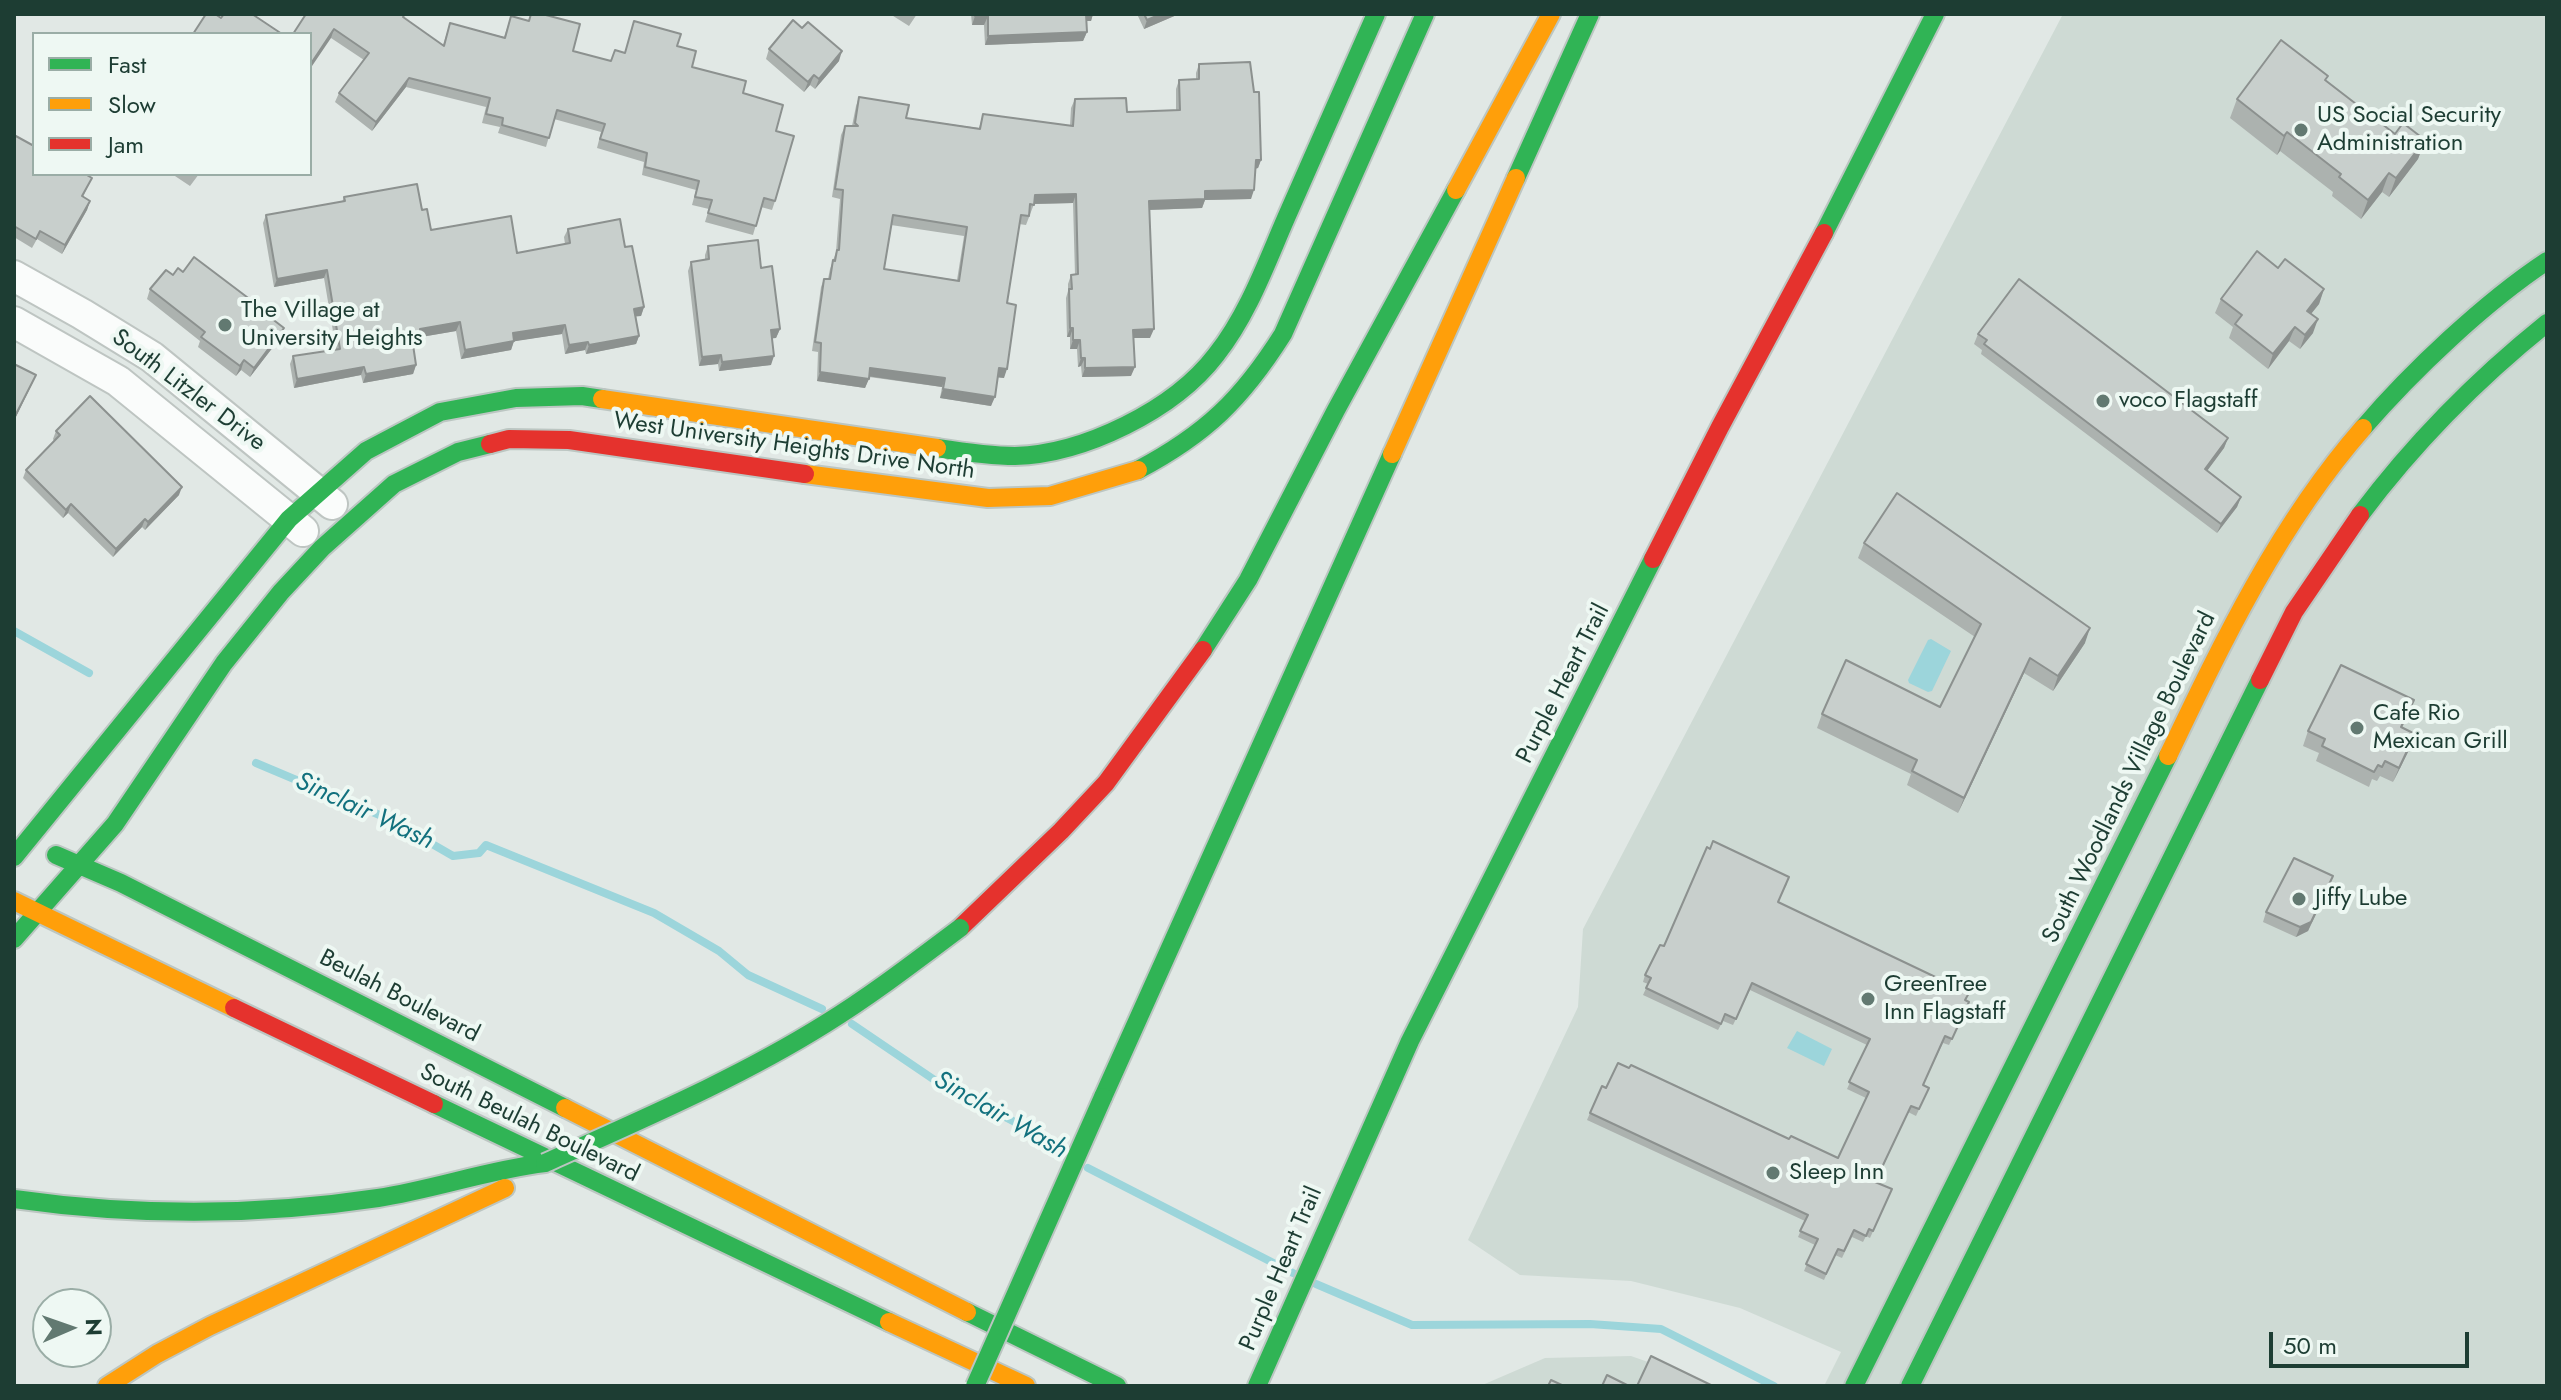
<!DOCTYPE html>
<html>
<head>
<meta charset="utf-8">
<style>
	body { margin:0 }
	#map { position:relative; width:2561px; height:1400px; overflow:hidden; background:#e1e8e5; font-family:Jost,sans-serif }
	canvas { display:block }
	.frame { position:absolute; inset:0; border:16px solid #1d3d33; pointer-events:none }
	.legend { position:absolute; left:32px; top:32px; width:280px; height:144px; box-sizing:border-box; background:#eef8f3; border:2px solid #9aada6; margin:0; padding:10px 14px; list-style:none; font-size:24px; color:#1d3d33 }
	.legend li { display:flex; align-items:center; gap:16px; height:40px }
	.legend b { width:40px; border:2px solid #9aada6 }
	.north { position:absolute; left:32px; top:1288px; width:80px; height:80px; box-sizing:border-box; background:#eef8f3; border:2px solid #9aada6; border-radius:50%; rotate:88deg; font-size:22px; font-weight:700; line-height:32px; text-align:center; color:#1d3d33 }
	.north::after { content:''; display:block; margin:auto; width:28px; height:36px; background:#627971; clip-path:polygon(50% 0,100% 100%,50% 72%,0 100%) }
	.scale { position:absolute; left:2269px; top:1332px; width:200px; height:36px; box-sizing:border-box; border:4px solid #1d3d33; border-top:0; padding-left:10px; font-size:24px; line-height:28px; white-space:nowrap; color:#1d3d33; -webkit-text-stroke:6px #eef8f3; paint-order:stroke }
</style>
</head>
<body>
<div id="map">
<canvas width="2561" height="1400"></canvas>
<div class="frame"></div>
<ul class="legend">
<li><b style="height:10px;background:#30b455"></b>Fast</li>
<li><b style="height:10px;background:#ff9f0a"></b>Slow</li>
<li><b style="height:10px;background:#e5322d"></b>Jam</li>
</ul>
<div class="north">N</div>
<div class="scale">50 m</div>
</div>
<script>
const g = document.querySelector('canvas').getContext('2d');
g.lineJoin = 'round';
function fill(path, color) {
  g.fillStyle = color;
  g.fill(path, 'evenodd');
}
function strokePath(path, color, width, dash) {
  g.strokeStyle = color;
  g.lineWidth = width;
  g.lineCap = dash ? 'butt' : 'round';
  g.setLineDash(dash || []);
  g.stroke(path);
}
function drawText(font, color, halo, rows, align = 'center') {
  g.font = font + ' Jost,sans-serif';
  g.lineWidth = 8;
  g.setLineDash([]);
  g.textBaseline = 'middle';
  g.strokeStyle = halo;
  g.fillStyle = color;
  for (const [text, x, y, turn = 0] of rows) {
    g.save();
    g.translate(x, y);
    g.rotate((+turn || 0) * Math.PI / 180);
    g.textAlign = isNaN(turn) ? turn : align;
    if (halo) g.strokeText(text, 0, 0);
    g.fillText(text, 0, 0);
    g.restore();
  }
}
fill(new Path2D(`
	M2063,14H2547V1386H1824L1841,1352L1740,1308L1631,1281L1520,1275L1468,1240L1578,1007L1583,929Z
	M1631,1356L1716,1386H1480L1545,1358Z`), '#cedad4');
fill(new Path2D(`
	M1931,639L1951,651L1932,691L1928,692L1909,683L1908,680L1928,640Z
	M1797,1031L1832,1049L1824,1066L1787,1048Z`), '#9cd5db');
strokePath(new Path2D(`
	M14,631L89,673
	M256,763L389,819L453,856L479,853L486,845L654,913L719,951L748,975L822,1009
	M852,1024L936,1081L1032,1131L1063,1152
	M1088,1168L1293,1273
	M1316,1284L1412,1325L1590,1324L1661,1329L1774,1386`), '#9cd5db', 8);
const street = new Path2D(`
	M14,276L82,314L152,357L332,504
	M14,322L118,381L303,531`);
const fast = new Path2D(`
	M1516,178L1590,14
	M1824,233L1935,14
	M2363,428C2412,371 2485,302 2547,261
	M937,448C963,452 989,456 1015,456C1084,454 1174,410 1216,355C1250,312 1268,258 1290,209C1319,144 1347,79 1376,14
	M1138,470C1206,434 1242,399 1283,334L1425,14
	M2360,515C2414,443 2476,380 2547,323
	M1203,650L1248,580L1336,410L1456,190
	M56,855L121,883L565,1108
	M14,857L289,519L366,451L440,412L516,398L582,396L602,399
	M14,939L115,824L224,663L281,592L322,548L394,484L458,452L490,444
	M1103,1097L1392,454
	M434,1104L889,1322
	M14,1199C134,1216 259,1216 378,1198C435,1189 488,1170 545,1163
	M967,1312L1117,1386
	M1257,1386L1410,1041L1653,559
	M1854,1386L2168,756
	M1910,1386L2260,680`);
const slow = new Path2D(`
	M1456,190L1551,14
	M602,399L937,448
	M1392,454L1516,178
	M805,474L988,498L1050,496L1138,470
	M2168,756C2223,641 2279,524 2363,428
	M14,901L234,1008
	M565,1108L967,1312
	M889,1322L1026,1386
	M107,1386L157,1354L210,1326L505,1188`);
const jam = new Path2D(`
	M490,444L509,439L569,440L805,474
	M1653,559L1720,427L1824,233
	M2260,680L2294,612L2360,515
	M960,928L1061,831L1106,783L1203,650
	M234,1008L434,1104`);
strokePath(street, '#bec5c2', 34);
strokePath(fast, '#bcc6c2', 22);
strokePath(slow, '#bcc6c2', 22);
strokePath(jam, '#bcc6c2', 22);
strokePath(street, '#fafcfb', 30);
strokePath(fast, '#30b455', 18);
strokePath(slow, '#ff9f0a', 18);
strokePath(jam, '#e5322d', 18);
const fastBridge = new Path2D(`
	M545,1163C640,1120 737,1079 825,1024C872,995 916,961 960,928
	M975,1386L1103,1097`);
strokePath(fastBridge, '#bbc5c1', 22, []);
strokePath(fastBridge, '#30b455', 18);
fill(new Path2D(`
	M531,14L573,51L611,61L615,50L625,53L634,21L677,46L692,67L743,93L776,131L775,201L772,210L761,207L753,235L705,222L709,209L692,205L696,190L642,175L644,162L597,148L601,132L554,119L546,147L498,133L500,127L482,123L486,107L406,87L372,131L335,102L339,93L364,60L331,38L293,34L405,19L443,45L450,23L504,37L511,16L528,21Z
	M890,14H917L909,26Z
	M971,14H1093L1091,21H1086L1087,32L1083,41L985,45L984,25H972Z
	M1137,14H1179L1144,29Z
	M769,49L839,61L815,89L810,85L804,92L766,59Z
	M1199,64L1261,160L1258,168L1255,169L1251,199L1205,200L1202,208L1149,210L1150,338H1134L1131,376L1082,377L1081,366L1078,367L1077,349H1070V337H1067L1066,298L1068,291V284L1071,275H1075L1073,203L1034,204L1026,225L1019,224L1007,303L1004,378L997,377L991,406L940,398L942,387L869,377L865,388L817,381L818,352L812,351L821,287L824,279H828L830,269L836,252L840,199L832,197L841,135L845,126H852L856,106L859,97L906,118L979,128L983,114L1070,126L1071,108L1075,99L1127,112L1176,110V89L1179,80H1196V73ZM891,225L964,236L957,280L884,269Z
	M2326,81L2395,134L2425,140L2418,159L2389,197L2382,192L2361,219L2332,196L2333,192L2280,151L2277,155L2230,118L2237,99Z
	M14,135L92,178L83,197L90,201L87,210L62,254L37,239L32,248L14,237Z
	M172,174H199L190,186Z
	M344,197L422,210L431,230L517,253L565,244L564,237L568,229L625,247L644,307L641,316H636L639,336L636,344L586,354L585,350L565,354L562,334L514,341L511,350L461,359L456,331L421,337L418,345L413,346L416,365L413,374L363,383L361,375L294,388L290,364L293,356L336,349L324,278L274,287L263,223L266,215L342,202Z
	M708,246L761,268L780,329L776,338H772L771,365L719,371L718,364L699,366L688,271L691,262L705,260V255Z
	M2278,268L2324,289L2319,304L2311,314L2313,333L2300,349L2289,341L2268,369L2229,338L2233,327L2215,313L2221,299Z
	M183,272L272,318L280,338L250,377L241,370L236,376L198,347L200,341L147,299L150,289L173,275Z
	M1978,334L2228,438L2224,448L2207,471L2241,497L2237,507L2217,533L1981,354L1982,350L1974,344Z
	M56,431L179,495L145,530L142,527L113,557L68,513L63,518L23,478L26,470L54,441L53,439Z
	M1864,543L2085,643L2053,691L2024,673L1958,813L1907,785L1911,774L1817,728L1822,714L1940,707L1975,637L1858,558Z
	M2408,715L2402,728L2410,748L2393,782L2380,776L2377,781L2372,779L2369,787L2316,761L2319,753L2303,746L2308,731Z
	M1710,849L1787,884L1778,902L1966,1001V1009L1949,1045L1943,1043L1923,1085L1929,1088L1916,1116L1908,1112L1876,1182L1892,1189L1870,1238L1866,1236L1863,1242L1852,1237L1842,1258L1835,1255L1824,1280L1804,1271L1815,1245L1798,1237L1805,1221L1587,1120L1590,1113L1606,1088L1789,1139L1838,1158L1866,1098L1847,1089L1867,1045L1750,990L1733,1025L1723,1021L1718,1030L1643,995L1648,984L1643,982L1645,975L1664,946Z
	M2330,886L2308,931L2296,937L2263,922L2266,912Z`), '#acb2af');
fill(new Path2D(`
	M1085,14H1093L1091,21H1083Z
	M1161,14H1179L1144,29L1147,20Z
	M975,16H988L984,25H972Z
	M334,29L331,38L310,69V65Z
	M1087,32L1083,41L985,45L988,36Z
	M842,51L839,61L815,89L819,79Z
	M814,75L810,85L804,92L808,82Z
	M409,78L406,87L372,131L376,122Z
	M2287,132L2280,151L2277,155L2284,136Z
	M2425,140L2418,159L2389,197L2396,178Z
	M1256,160H1261L1258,168L1253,169Z
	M2389,173L2382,192L2361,219L2368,200Z
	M1254,190L1251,199L1205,200L1202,208L1146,210L1149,201L1205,191Z
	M1076,194L1073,203L1032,204L1035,195Z
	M90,201L87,210L62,254L65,245Z
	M327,270L324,278L274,287L277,279Z
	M2324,289L2319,304L2302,325L2307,311Z
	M644,307L641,316L631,317L634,309Z
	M2318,319L2313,333L2300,349L2305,335Z
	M460,322L456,331L421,337L418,345L409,347L412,338L420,329Z
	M565,325L562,334L510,342L513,333Z
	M2295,327L2289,341L2268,369L2273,354Z
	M284,328L280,338L250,377L254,368Z
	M1070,328H1073L1070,337H1067Z
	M780,329L776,338L767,339L771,330Z
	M1154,329L1150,338H1130L1133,330Z
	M639,336L636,344L586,354L589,345Z
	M1073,340H1080L1077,349H1070Z
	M514,341L511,350L461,359L465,350Z
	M588,342L585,350L565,354L569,345Z
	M721,355L718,364L699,366L702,357Z
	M774,356L771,365L719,371L722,362Z
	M1081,358H1085L1081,366L1078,367Z
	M244,360L241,370L236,376L240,366Z
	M416,365L413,374L363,383L366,374Z
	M364,367L361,375L294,388L297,379Z
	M1135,367L1131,376L1082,377L1085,368Z
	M870,368L945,378L942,387L867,376Z
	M999,368L1007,369L1004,378L995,377Z
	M820,372L869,379L865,388L817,381Z
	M36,375L32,384L14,421V418Z
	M943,389L995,397L991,406L940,398Z
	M2228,438L2224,448L2201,479L2205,469Z
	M182,487L179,495L145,530L148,522Z
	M2241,497L2237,507L2217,533L2221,524Z
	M71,504L68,513L63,518L66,510Z
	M145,519L142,527L113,557L116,549Z
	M2090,628L2085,643L2053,691L2058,676Z
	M2030,658L2024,673L1958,813L1964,798Z
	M2415,734L2410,748L2393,782L2399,768Z
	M2333,876L2308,931L2296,937L2300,927Z`), '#8c918f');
const building = new Path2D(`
	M206,14H215L221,18L224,14H252L282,34H193Z
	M306,14H405L403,17L444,46L450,23L505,38L511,16L529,21L531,14H542L580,24L573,51L611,61L615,50L625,53L634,21L681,34L677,46L696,51L692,67L746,81L743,93L783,105L776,131L794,136L775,201L764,198L756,226L708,213L712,200L695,197L699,181L645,167L647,153L600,139L605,124L557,110L549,138L502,125L503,118L486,114L490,98L409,78L376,122L339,93L369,53L334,29L310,65V34H293Z
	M975,14H1086L1087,32L988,36V16H975Z
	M1144,14H1161L1147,20Z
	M793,20L802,28L808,22L842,51L819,79L814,75L808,82L769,49Z
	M2281,40L2328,76L2325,80L2395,134L2403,123L2425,140L2396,178L2389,173L2368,200L2339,177L2341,174L2287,132L2284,136L2237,99Z
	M1250,62L1254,92H1259L1261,160H1256L1254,190L1205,191V199L1149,201L1154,329L1133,330L1135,367L1085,368V358H1081L1080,340H1073V328H1070L1069,289H1072L1071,275L1078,274L1076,194L1035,195L1034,205L1030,204L1029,216L1021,215L1007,303L1016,305L1007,369L999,368L995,397L943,389L945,378L870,368L869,379L820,372L821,343L815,342L824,279H830L833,260L835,261L837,250H839L843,190L835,189L845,126H858L855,123L859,97L909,105L906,118L980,129L983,114L1073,126L1075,99L1126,98L1127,112L1180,110L1179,80L1199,79V64ZM893,215L967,227L959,281L884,269Z
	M14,135L34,146V174H85L92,178L82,196L90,201L65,245L40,231L36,239L14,226Z
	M417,184L422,210L427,209L431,230L511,216L517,253L570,243L568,229L620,219L625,247L632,246L644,307L634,309L639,336L589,345L588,342L569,345L565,325L513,333L514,341L465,350L460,322L420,329L421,336L412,338L416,365L366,374L364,367L297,379L293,356L340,349L327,270L277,279L266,215L345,201L344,197Z
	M758,240L761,268L772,266L780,329L771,330L774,356L722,362L721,355L702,357L691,262L709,259L708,246Z
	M2257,251L2278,268L2285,259L2324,289L2307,311L2318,319L2305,335L2295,327L2273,354L2235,324L2242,315L2221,299Z
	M194,257L272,316L271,318L284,328L254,368L244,360L240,366L201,337L205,332L150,289L166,270L173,275L178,268L183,272Z
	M2019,279L2228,438L2205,469L2241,497L2221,524L1984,344L1987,340L1978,334Z
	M14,364L36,375L14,418Z
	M90,396L182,487L148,522L145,519L116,549L71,504L66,510L26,470L60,435L56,431Z
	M1897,493L2090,628L2058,676L2030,658L1964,798L1912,771L1917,760L1822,714L1846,660L1940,707L1981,624L1864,543Z
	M2341,665L2414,700L2401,727L2415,734L2399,768L2385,761L2382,767L2378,765L2374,772L2322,746L2325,739L2308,731Z
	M1713,841L1789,877L1778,902L1969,993L1965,1000L1969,1002L1952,1039L1945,1036L1923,1085L1929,1088L1919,1109L1911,1106L1875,1182L1892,1189L1873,1231L1869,1229L1866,1236L1854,1230L1844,1251L1838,1249L1826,1274L1806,1264L1818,1239L1800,1231L1808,1215L1590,1113L1602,1086L1606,1088L1618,1063L1629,1068L1631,1065L1789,1139L1791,1136L1838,1158L1869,1092L1849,1082L1870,1039L1752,983L1736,1019L1725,1014L1721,1024L1646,988L1651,978L1645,975L1660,945L1664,946L1707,847L1710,849Z
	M2294,858L2333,876L2311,922L2300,927L2266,912Z
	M1651,1356L1713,1386H1637Z
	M1607,1375L1629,1386H1602Z
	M1551,1380L1564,1386H1548Z`);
fill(building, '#c8cfcc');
strokePath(building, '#8c918f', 2);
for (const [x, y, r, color] of [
	[2301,130,8,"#627971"],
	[225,325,8,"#627971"],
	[2103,401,8,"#627971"],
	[2357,728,8,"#627971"],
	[2299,899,8,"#627971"],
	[1868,999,8,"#627971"],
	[1773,1173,8,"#627971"]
]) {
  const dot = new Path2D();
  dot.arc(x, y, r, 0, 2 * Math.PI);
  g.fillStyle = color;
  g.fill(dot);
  strokePath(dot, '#eef8f3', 3);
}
drawText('24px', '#1d3d33', '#eef8f3', [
	["US Social Security",2317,116],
	["Administration",2317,144],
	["The Village at",241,311],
	["University Heights",241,339],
	["voco Flagstaff",2119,401],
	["Cafe Rio",2373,714],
	["Mexican Grill",2373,742],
	["Jiffy Lube",2315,899],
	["GreenTree",1884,985],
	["Inn Flagstaff",1884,1013],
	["Sleep Inn",1789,1173]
], 'left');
drawText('24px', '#1d3d33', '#eef8f3', [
	["South Litzler Drive",188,391,37],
	["West University Heights Drive North",794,447,8],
	["Purple Heart Trail",1564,684,-63],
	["South Woodlands Village Boulevard",2130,778,-64],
	["Beulah Boulevard",399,997,27],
	["South Beulah Boulevard",529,1124,26],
	["Purple Heart Trail",1282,1269,-67]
]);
drawText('italic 26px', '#12717e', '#eef8f3', [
	["Sinclair Wash",364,812,25],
	["Sinclair Wash",1000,1116,30]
]);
</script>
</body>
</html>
